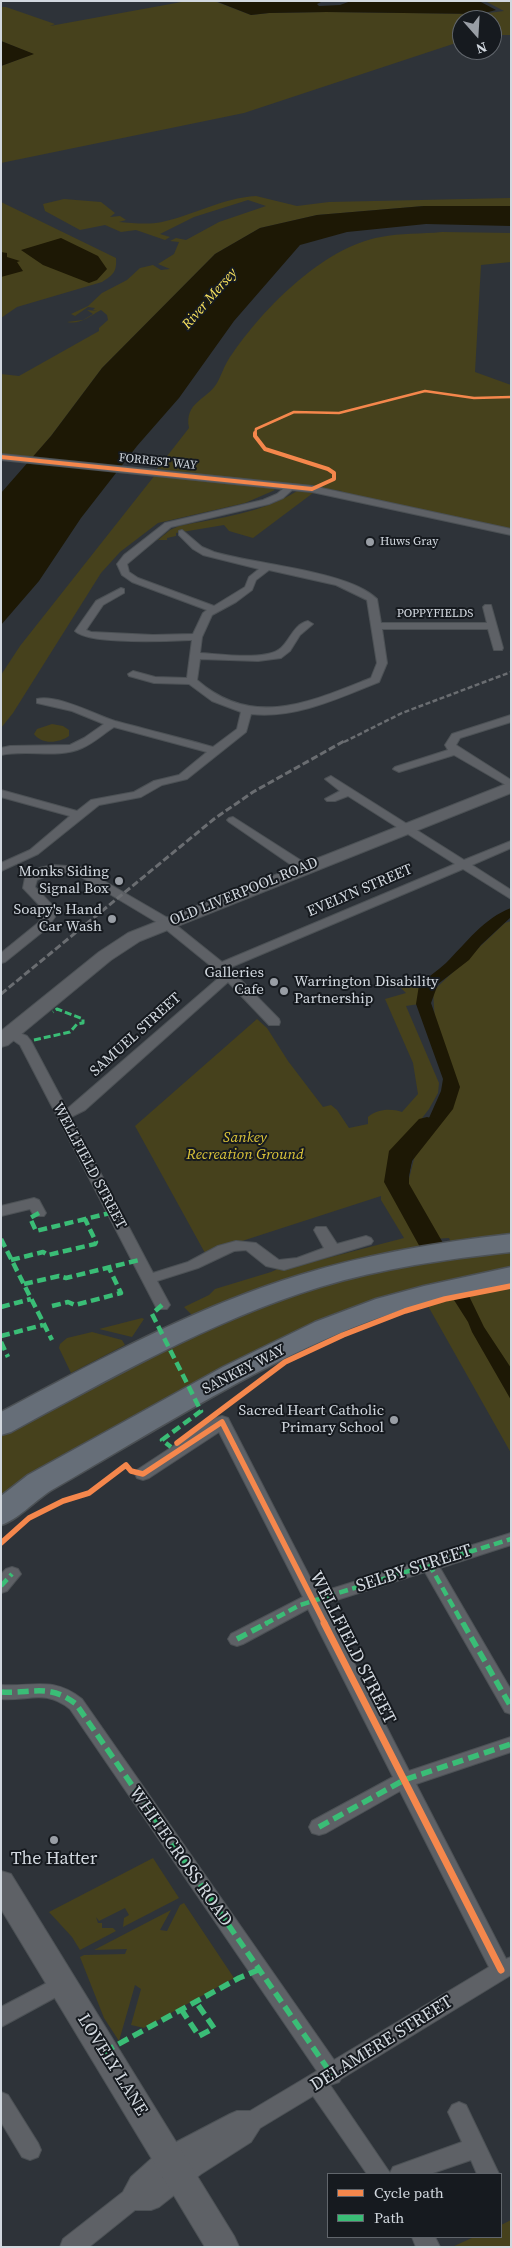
<!DOCTYPE html>
<html>
<head>
<meta charset="utf-8">
<style>
	body { margin:0 }
	#map { position:relative; width:512px; height:2248px; overflow:hidden; background:#2e3339; font-family:"Source Serif 4",serif }
	canvas { display:block }
	.frame { position:absolute; inset:0; border:2px solid #d2d8df; pointer-events:none }
	.legend { position:absolute; left:327px; top:2173px; width:175px; height:65px; box-sizing:border-box; background:#161a1f; border:1px solid #61666c; margin:0; padding:6px 9px; list-style:none; font-size:15px; color:#d2d8df }
	.legend li { display:flex; align-items:center; gap:10px; height:25px }
	.legend b { width:25px; border:1px solid #61666c }
	.north { position:absolute; left:452px; top:10px; width:50px; height:50px; box-sizing:border-box; background:#161a1f; border:1px solid #61666c; border-radius:50%; rotate:161deg; font-size:14px; font-weight:700; line-height:20px; text-align:center; color:#d2d8df }
	.north::after { content:''; display:block; margin:auto; width:18px; height:22px; background:#999ea5; clip-path:polygon(50% 0,100% 100%,50% 72%,0 100%) }
</style>
</head>
<body>
<div id="map">
<canvas width="512" height="2248"></canvas>
<div class="frame"></div>
<ul class="legend">
<li><b style="height:6px;background:#f5874c"></b>Cycle path</li>
<li><b style="height:6px;background:#3abd76"></b>Path</li>
</ul>
<div class="north">N</div>
</div>
<script>
const g = document.querySelector('canvas').getContext('2d');
g.lineJoin = 'round';
function fill(path, color) {
  g.fillStyle = color;
  g.fill(path, 'evenodd');
}
function strokePath(path, color, width, dash) {
  g.strokeStyle = color;
  g.lineWidth = width;
  g.lineCap = dash ? 'butt' : 'round';
  g.setLineDash(dash || []);
  g.stroke(path);
}
function drawText(font, color, halo, rows, align = 'center') {
  g.font = font + ' "Source Serif 4",serif';
  g.lineWidth = 4;
  g.setLineDash([]);
  g.textBaseline = 'middle';
  g.strokeStyle = halo;
  g.fillStyle = color;
  for (const [text, x, y, turn = 0] of rows) {
    g.save();
    g.translate(x, y);
    g.rotate((+turn || 0) * Math.PI / 180);
    g.textAlign = isNaN(turn) ? turn : align;
    if (halo) g.strokeText(text, 0, 0);
    g.fillText(text, 0, 0);
    g.restore();
  }
}
fill(new Path2D(`
	M187,1H214L251,15L269,13L327,12L481,14L504,11L485,1H511V35H492V20H462V41L244,113L1,163V66L33,54L1,41V7H6L55,24L50,26Z
	M256,196L297,206L329,202L511,198V206H424L317,215L260,228L215,254L102,368L51,436L33,457L1,454V374L19,376L99,331V328L108,320L107,315L101,310C89,316 81,325 67,322L83,320L93,314L87,310L97,311L93,310L95,308L88,307L75,316L71,314L88,306L102,293L127,280L140,268L153,265L161,270L170,269L158,264L174,254L179,242L170,241L176,238L186,240L219,222L266,206L248,200L194,217L160,234L170,237L165,240L136,230L121,232L105,225L80,230L45,211L43,204L64,199L101,202L115,213L110,217L120,216L126,220L119,222C132,223 148,225 162,222C194,215 222,198 256,196Z
	M1,202L116,258C117,272 113,275 102,282L17,307L1,318Z
	M442,232L511,233V262L481,265L475,372L511,385V532L338,494L342,491L157,469L189,428C184,402 207,400 217,383C221,376 223,369 227,362C258,313 322,247 381,237C400,233 422,234 442,232Z
	M155,475L272,487L275,490L245,503L158,523L120,552L101,573L13,713L1,728V675L20,646Z
	M297,491L313,493L253,538L229,531L224,525L176,533V536L167,538V540H158L170,530L179,526C219,518 262,513 297,491Z
	M52,724L63,726L69,730V736C59,743 42,745 34,734L37,729Z
	M511,921V1239L452,1245L449,1238L434,1239L408,1183L415,1155L457,1092L435,1023L433,991L505,923Z
	M422,978L429,981L419,1004L406,1006L439,1083L438,1093L429,1109L397,1151L394,1184L399,1199L425,1245L381,1255L193,1316L184,1307L209,1295L215,1289L271,1272L293,1262L316,1261L404,1238L381,1200V1196L205,1253L135,1126L257,1019L267,1028L288,1061L323,1107L331,1105L337,1110L349,1128L368,1124V1117C377,1109 391,1108 402,1112L418,1094L413,1063L385,999L406,993L398,985L400,982Z
	M511,1249V1271L431,1286L1,1498V1432L242,1312L371,1270Z
	M511,1284V1453L428,1306Z
	M142,1318L144,1319L132,1337L99,1329Z
	M92,1332L122,1340L125,1345L71,1373L59,1348L60,1344L67,1338Z
	M153,1858L179,1898L123,1927L124,1918L129,1915L125,1908L99,1921L96,1917L98,1923H102V1928H113L116,1931L80,1950L72,1937L49,1912Z
	M184,1903L234,1978L144,2028L131,2025L141,1989L135,1985L119,2041L104,2018L80,1957L84,1955L125,1954L127,1949L94,1950L171,1910L160,1930L167,1931L180,1905Z
	M511,2220V2247H452L474,2237H501V2225Z`), '#46411c');
fill(new Path2D(`
	M222,1H323L317,4L319,6L340,5L351,1H479L496,10L481,14L327,12L269,13L251,15L218,2Z
	M1,41L34,54L1,66Z
	M424,206H511V226L426,224L347,232L300,245L234,321L179,398L137,446L81,518L39,581L1,625V493L51,436L102,368L215,254L260,228L317,215Z
	M61,238L98,256L107,269L97,280L89,283L43,265L21,250Z
	M1,252L7,253V257L20,261L17,262L23,271L1,277Z
	M511,908V917L481,945L469,960L438,984L431,1003L460,1087L453,1109L412,1161L409,1174V1189L436,1241L422,1244L392,1194L404,1145L429,1118L441,1091L443,1079L416,1004L419,985C428,977 437,971 446,963C466,943 484,918 511,908Z
	M469,1296L484,1327L511,1368V1400L472,1332L468,1322L454,1300Z`), '#1d1805');
fill(new Path2D(`
	M427,1117L435,1119L439,1124L413,1153L408,1182L443,1243L439,1249L430,1251L421,1249L384,1182L389,1151L419,1119Z`), '#1d1805');
const street = new Path2D(`
	M1,454L312,486L511,529V535L312,492L292,490L283,498L269,504L171,527L127,564L129,572L138,578L214,606L245,587L249,577L259,569L203,555L193,549L179,535V531L182,530L202,547L214,552C253,564 350,571 377,599L381,623H487L483,607L485,605H491L503,648L502,650H494L488,629H382L387,663L379,682C339,698 295,719 251,714L246,732L187,779L162,785L141,797L99,805L38,854L1,871V863L30,850L70,816L1,797V790L77,811L91,800L134,792L154,781L179,775L207,752L114,727C103,734 94,743 82,748C57,759 28,749 1,755V748L10,746L70,745L84,738L104,724L72,711L37,703V699C57,694 96,715 115,721C148,730 181,738 213,747L237,729L241,712L212,701L189,684L154,683L129,676L128,674L133,671L155,677L187,678L192,640C170,641 89,645 75,631L96,601L121,588L124,589V593L103,605L86,630L91,632L153,635L193,634L203,613L207,610L132,582L122,575L117,564L124,555L165,523L263,500L277,494L283,489L1,460ZM269,570L336,585L367,600L377,663L371,678C310,702 253,729 197,680L200,659L258,661L281,658L290,651L300,635L313,624L308,621C293,625 291,639 281,648C268,661 219,654 200,653L202,637L212,615L236,602L252,590L256,580Z
	M511,715V722L460,738L456,745L511,780V788L454,755L399,772L393,769L395,767L448,750L445,745L452,734Z
	M331,776L464,860L511,841V848L472,865L511,890V899L463,869L229,968L279,1019L280,1022L279,1025H269L228,982L85,1110L71,1117L153,1273L188,1262L218,1246L236,1241L256,1243L279,1260L297,1258L324,1248L314,1230L316,1227H326L337,1244L366,1236L371,1238L373,1241L371,1244L284,1270L266,1266L246,1250L234,1251L198,1268L157,1281L170,1305L167,1309H157L20,1045L3,1033L10,1029L27,1036L31,1041L67,1109L222,975L158,923L83,878L74,873H53L37,880L35,887L53,906L55,917L46,929L5,962L1,963V953L38,923L43,917L41,907L23,888L25,878L39,868L53,865L80,867L166,917L222,962L455,864L348,796L335,801H327L325,799L340,791L325,779Z
	M233,817L308,865L310,868L308,871H300L229,822L227,820L229,818Z
	M34,1198L39,1200L46,1213L44,1216H34L30,1209L1,1216V1206Z
	M222,1416L228,1418L230,1422L318,1593L511,1533V1545L440,1568L511,1690V1714L505,1712L425,1572L324,1604L409,1771L511,1737V1752L416,1784L506,1959L511,1957V1975L341,2079L339,2082L330,2085L390,2173L393,2167L462,2142L448,2112L452,2105L459,2102L466,2105L499,2174H477L471,2160L430,2174H367L313,2096L260,2128L251,2142L201,2174L159,2207L151,2210H135L89,2247H60L63,2239L123,2192L131,2177L161,2150L230,2114L237,2111H250L317,2071L70,1709C45,1689 30,1701 1,1699V1685C34,1687 53,1676 82,1699L334,2060L489,1967L400,1791L326,1833L319,1835L312,1833L309,1827L312,1821L393,1777L308,1609L243,1644L237,1646L231,1644L228,1639L231,1634L303,1597L219,1432L149,1478L143,1480L137,1478L135,1474L137,1470L216,1418ZM186,2159L185,2160L162,2178L177,2164Z
	M12,1567L18,1569L21,1574L7,1591L1,1593V1574L6,1569Z
	M62,1975L69,1978L72,1984L69,1990L1,2027V2007Z
	M1,2092L8,2095L38,2143L41,2150L38,2157L30,2160L22,2157L1,2122Z
	M412,2237H435L440,2247H416Z`);
const secondary = new Path2D(`
	M511,782V793L140,941L111,960L8,1045L1,1047V1031L99,952L128,933Z
	M1,1871L11,1874L234,2236L239,2247H205L1,1909Z`);
const highway = new Path2D(`
	M511,1234V1252C447,1259 382,1268 320,1287C212,1320 111,1378 11,1432L1,1435V1412C97,1361 195,1307 300,1275C368,1254 439,1242 511,1234Z
	M511,1267V1285C472,1293 434,1300 396,1312C277,1351 159,1429 50,1491C35,1501 17,1520 1,1525V1496L28,1475L223,1367L315,1322L376,1299L424,1286Z`);
strokePath(street, '#4c5155', 2);
strokePath(secondary, '#4c5155', 2);
strokePath(highway, '#4c5155', 3);
fill(street, '#5e6166');
fill(secondary, '#5e6166');
fill(highway, '#666e78');
strokePath(new Path2D(`
	M344,742L402,713L511,672`), '#6a6d71', 2.5, [5, 2.5]);
strokePath(new Path2D(`
	M1,994L214,819L253,792L346,740`), '#6a6d71', 3, [7, 3]);
strokePath(new Path2D(`
	M34,1040L70,1032L77,1024L83,1023V1019L57,1009L53,1012`), '#3abd76', 3, [7, 3]);
strokePath(new Path2D(`
	M39,1213L30,1218L36,1231L114,1212
	M1,1239L52,1340
	M11,1260L43,1252L48,1255L95,1244L96,1242L85,1219
	M24,1284L59,1276L66,1278L139,1260
	M162,1305L152,1314L201,1411L162,1440L171,1447
	M52,1306L68,1302L75,1305L121,1293L109,1268
	M1,1307L31,1299
	M1,1336L43,1325
	M1,1342L8,1357
	M429,1564L463,1624
	M1,1586L12,1574
	M265,1624L300,1605L511,1539`), '#3abd76', 4.5, [9, 4.5]);
strokePath(new Path2D(`
	M463,1623L511,1707
	M237,1639L267,1623
	M1,1692C32,1694 49,1683 76,1704L332,2075
	M319,1827L404,1780L511,1744
	M181,2009L199,2036L214,2028L196,2002
	M104,2052L239,1978L258,1970`), '#3abd76', 5.5, [11, 5.5]);
strokePath(new Path2D(`
	M255,435L256,429L294,412L339,413L425,391L474,398L511,397`), '#f5874c', 2.5);
strokePath(new Path2D(`
	M1,457L312,489L334,479V473L328,469L265,449L255,436V433`), '#f5874c', 4);
strokePath(new Path2D(`
	M177,1443L285,1362L343,1335L405,1311L445,1299L511,1286
	M1,1543L29,1518L63,1501L89,1493L126,1465L131,1471L143,1474L222,1422L325,1624`), '#f5874c', 5.5);
strokePath(new Path2D(`
	M324,1623L501,1970`), '#f5874c', 7);
for (const [x, y, r, color] of [
	[370,542,5,"#999ea5"],
	[119,881,5,"#999ea5"],
	[112,919,5,"#999ea5"],
	[274,982,5,"#999ea5"],
	[284,991,5,"#999ea5"],
	[394,1420,5,"#999ea5"],
	[54,1840,5,"#999ea5"]
]) {
  const dot = new Path2D();
  dot.arc(x, y, r, 0, 2 * Math.PI);
  g.fillStyle = color;
  g.fill(dot);
  strokePath(dot, '#161a1f', 2);
}
drawText('12px', '#d2d8df', '#161a1f', [
	["FORREST WAY",158,462,6],
	["POPPYFIELDS",435,614]
]);
drawText('12px', '#d2d8df', '#161a1f', [
	["Huws Gray",380,542]
], 'left');
drawText('italic 14px', '#f9e25d', '#161a1f', [
	["River Mersey",210,299,-49]
]);
drawText('15px', '#d2d8df', '#161a1f', [
	["Monks Siding",109,872],
	["Signal Box",109,889],
	["Soapy's Hand",102,910],
	["Car Wash",102,927],
	["Galleries",264,973],
	["Cafe",264,990],
	["Warrington Disability",294,982,"left"],
	["Partnership",294,999,"left"],
	["Sacred Heart Catholic",384,1411],
	["Primary School",384,1428]
], 'right');
drawText('15px', '#d2d8df', '#161a1f', [
	["EVELYN STREET",360,891,-23],
	["OLD LIVERPOOL ROAD",244,892,-22],
	["SAMUEL STREET",136,1035,-42],
	["WELLFIELD STREET",89,1166,62],
	["SANKEY WAY",244,1370,-27]
]);
drawText('italic 15px', '#dcc53a', '#161a1f', [
	["Sankey",245,1138],
	["Recreation Ground",245,1155]
]);
drawText('18px', '#d2d8df', '#161a1f', [
	["SELBY STREET",414,1569,-18],
	["WELLFIELD STREET",352,1648,63],
	["WHITECROSS ROAD",180,1857,55],
	["DELAMERE STREET",382,2044,-32],
	["LOVELY LANE",112,2065,58]
]);
drawText('18px', '#d2d8df', '#161a1f', [
	["The Hatter",54,1859]
]);
</script>
</body>
</html>
